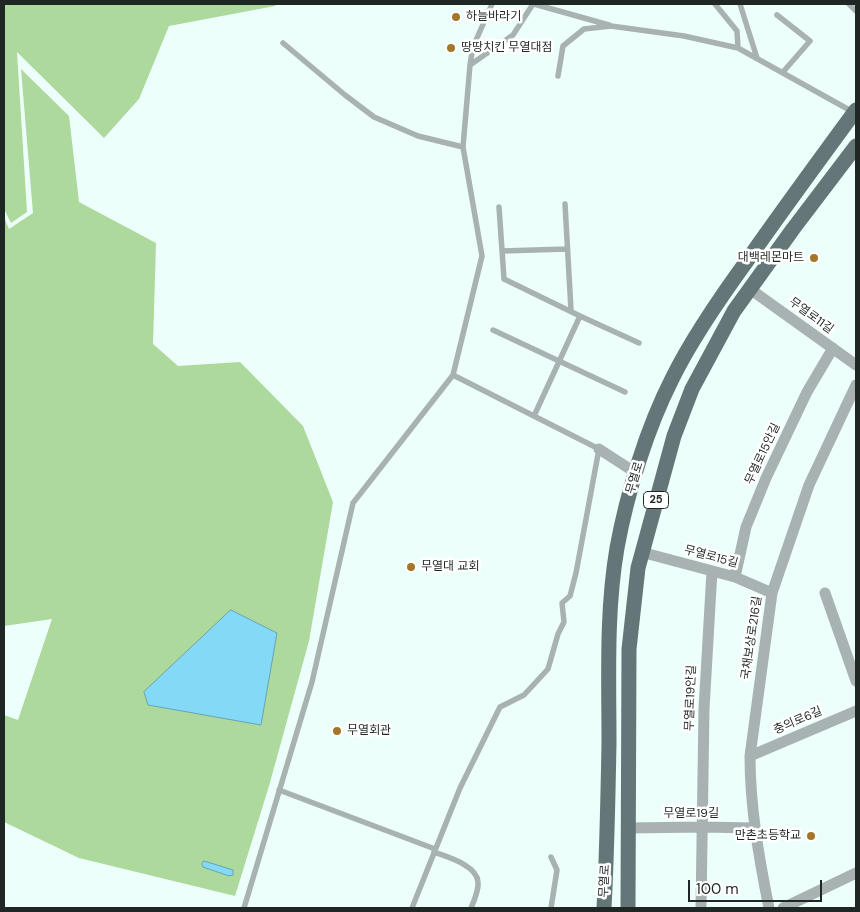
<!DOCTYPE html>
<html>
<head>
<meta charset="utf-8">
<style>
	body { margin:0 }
	#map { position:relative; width:860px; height:912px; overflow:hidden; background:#edfffa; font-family:"DM Sans",sans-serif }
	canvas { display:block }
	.frame { position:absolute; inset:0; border:5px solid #1f2725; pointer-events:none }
	.scale { position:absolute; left:688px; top:880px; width:134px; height:22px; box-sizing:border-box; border:2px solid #1f2725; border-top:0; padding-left:6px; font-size:15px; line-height:18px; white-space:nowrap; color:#1f2725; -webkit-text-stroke:4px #fff; paint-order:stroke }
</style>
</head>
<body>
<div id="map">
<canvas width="860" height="912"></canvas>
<div class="frame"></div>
<div class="scale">100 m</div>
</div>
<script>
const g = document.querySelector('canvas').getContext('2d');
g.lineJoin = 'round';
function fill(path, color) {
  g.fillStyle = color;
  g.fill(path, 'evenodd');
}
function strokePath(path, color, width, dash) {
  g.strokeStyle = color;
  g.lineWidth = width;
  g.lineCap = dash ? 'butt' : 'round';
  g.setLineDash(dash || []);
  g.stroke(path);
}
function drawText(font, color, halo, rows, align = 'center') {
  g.font = font + ' "DM Sans","Noto Sans KR",sans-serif';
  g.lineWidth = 5;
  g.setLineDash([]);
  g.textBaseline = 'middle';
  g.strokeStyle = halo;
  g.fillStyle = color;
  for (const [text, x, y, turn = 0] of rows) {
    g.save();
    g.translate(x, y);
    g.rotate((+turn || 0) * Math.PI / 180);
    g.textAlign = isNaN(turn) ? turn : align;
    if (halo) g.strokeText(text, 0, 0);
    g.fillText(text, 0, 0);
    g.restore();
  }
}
fill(new Path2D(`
	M4,4H276L275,6L169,26L139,99L104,138L17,52L27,212L11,223L4,209Z
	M21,69L69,116L79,202L156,243L153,344L178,366L240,362L303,426L333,502L309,641L269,786L235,896L79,858L4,822V715L18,720L52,619L4,626V217L9,229L33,213Z`), '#add99c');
const water = new Path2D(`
	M231,610L277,633L261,725L148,705L144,692Z
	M204,861L230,869L233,870V875L229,876L203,867L202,864Z`);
fill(water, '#84daf6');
strokePath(water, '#66a4b7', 1);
strokePath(new Path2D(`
	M534,4L609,25
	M715,4L737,31L738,48L853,112
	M740,4L757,58
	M849,4L856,11
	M777,15L810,41L783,72
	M283,43L345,95L374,117L418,136L463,147
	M470,65L473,47L492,4
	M558,76L563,46L584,29L611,26L684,36L738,48
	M565,204L571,310
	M499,207L504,279L580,316L534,416
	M502,251L567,249
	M580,316L639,343
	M493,330L625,392
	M279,790L435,849
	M434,852C447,857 477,865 478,882C479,890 474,901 471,908
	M551,857L557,870L551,908
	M244,908L312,682L353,503L453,375L482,256L463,147L470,65L513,35L533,4
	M412,908L460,788L500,707L524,695L548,669L558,634L564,622L562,603L570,596L576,573L599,449L453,375`), '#a8b2b2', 5.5);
strokePath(new Path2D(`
	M750,289L856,365
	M599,449L636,473
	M641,552L735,577L772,593
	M735,577L746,527L766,478L807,392L833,348
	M825,593L856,681
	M750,756L856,711
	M628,828L702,827L755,828
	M701,908L704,709L712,571
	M769,908C759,858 750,807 750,756L772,593L809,485L856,385
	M783,908L856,873`), '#a8b2b2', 11);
strokePath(new Path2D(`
	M604,908C607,853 608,798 609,743C609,678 606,612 617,548C627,493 647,428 672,379C692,338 722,295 749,258C784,208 820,159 856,110
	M628,908L629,649L638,568L674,436L692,389L734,311L793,229L856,146`), '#647677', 15);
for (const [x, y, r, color] of [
	[456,17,5,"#a5752a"],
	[451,48,5,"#a5752a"],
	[814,258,5,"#a5752a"],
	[411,567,5,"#a5752a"],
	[337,731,5,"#a5752a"],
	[811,836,5,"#a5752a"]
]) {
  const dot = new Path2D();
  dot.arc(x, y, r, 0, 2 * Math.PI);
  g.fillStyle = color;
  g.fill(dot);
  strokePath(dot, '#fff', 2);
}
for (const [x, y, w] of [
	[656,500,25]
]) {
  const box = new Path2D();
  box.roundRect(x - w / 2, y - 8.5, w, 17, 4);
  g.fillStyle = '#fff';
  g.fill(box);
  strokePath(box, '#1f2725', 1);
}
drawText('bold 11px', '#1f2725', null, [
	["25",656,500]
]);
drawText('12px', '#1f2725', '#fff', [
	["하늘바라기",466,17],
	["땅땅치킨 무열대점",461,48],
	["대백레몬마트",804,258,"right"],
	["무열대 교회",421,567],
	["무열회관",347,731],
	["만촌초등학교",801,836,"right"]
], 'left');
drawText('12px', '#1f2725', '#fff', [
	["무열로11길",811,316,36],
	["무열로15안길",763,454,-65],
	["무열로",635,478,-73],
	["무열로15길",711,557,15],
	["국채보상로216길",752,638,-82],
	["무열로19안길",691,698,-88],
	["충의로6길",798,721,-23],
	["무열로19길",691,814],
	["무열로",605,881,-87]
]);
</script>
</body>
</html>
